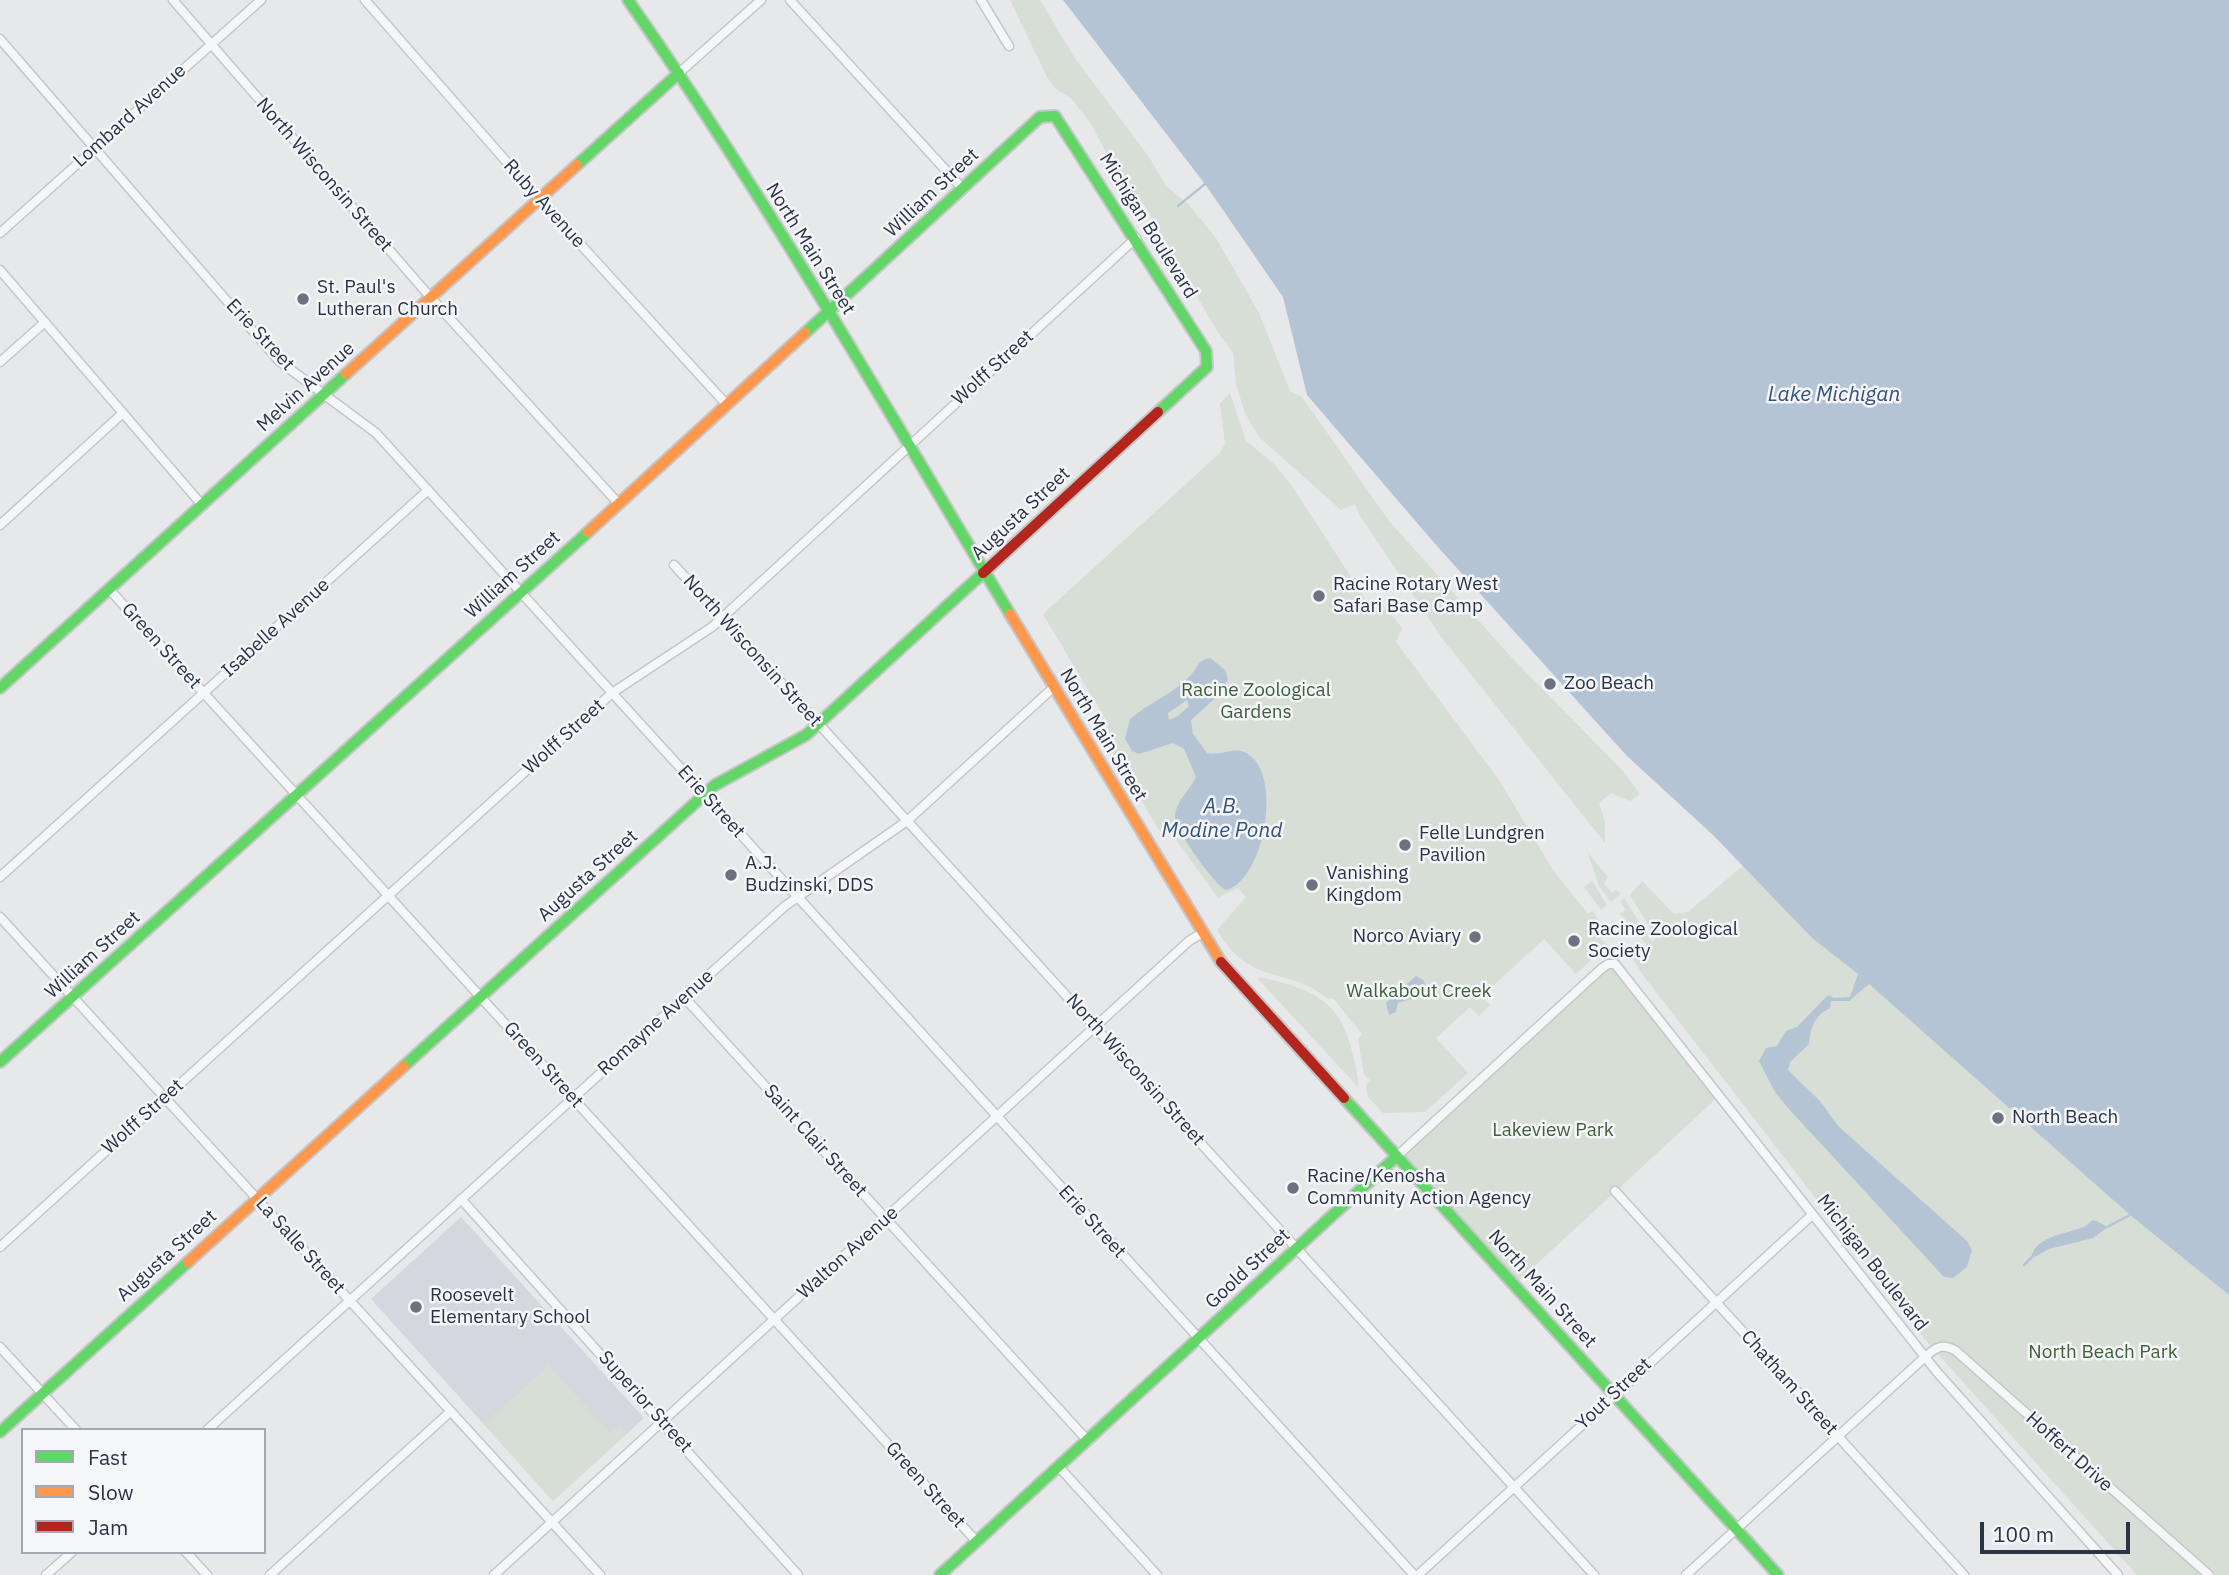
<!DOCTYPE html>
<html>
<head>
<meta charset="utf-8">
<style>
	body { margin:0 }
	#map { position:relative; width:2229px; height:1575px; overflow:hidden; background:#e6e8ea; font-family:"IBM Plex Sans",sans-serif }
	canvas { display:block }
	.legend { position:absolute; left:21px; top:1428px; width:245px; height:126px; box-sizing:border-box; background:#f4f6f9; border:2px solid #a4a8b1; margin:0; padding:9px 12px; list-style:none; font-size:21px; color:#2b3445 }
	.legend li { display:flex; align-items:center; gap:14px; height:35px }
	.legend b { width:35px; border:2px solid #a4a8b1 }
	.scale { position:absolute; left:1980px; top:1522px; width:150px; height:32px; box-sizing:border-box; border:4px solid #2b3445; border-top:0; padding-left:9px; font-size:21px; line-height:24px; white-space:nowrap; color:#2b3445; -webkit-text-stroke:5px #f4f6f9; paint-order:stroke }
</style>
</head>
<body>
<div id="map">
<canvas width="2229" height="1575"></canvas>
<ul class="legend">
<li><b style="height:9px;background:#63d668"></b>Fast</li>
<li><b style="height:9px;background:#ff974d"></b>Slow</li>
<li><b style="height:9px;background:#b3261e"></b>Jam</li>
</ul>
<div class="scale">100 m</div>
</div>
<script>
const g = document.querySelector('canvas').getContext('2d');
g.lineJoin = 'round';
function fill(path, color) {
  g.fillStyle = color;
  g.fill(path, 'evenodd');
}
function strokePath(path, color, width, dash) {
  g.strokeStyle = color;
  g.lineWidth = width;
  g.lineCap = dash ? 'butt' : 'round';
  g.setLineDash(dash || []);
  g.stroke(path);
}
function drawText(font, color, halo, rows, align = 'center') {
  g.font = font + ' "IBM Plex Sans",sans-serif';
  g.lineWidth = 5;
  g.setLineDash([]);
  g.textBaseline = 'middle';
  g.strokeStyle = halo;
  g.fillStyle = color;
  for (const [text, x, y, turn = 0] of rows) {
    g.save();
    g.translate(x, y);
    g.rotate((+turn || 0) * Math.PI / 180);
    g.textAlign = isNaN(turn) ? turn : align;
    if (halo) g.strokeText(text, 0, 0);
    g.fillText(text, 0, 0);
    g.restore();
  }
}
fill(new Path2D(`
	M461,1217L644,1418L553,1501L371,1299Z`), '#d4d7dd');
fill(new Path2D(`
	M1010,0H1040L1074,57L1149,157L1166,186L1189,205L1216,238L1259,313L1290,391L1302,397L1389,521L1513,659L1622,770L1640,794L1630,801L1611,793L1599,803L1605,822V843L1442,638L1359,514L1355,504L1341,510L1259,437L1245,413L1236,384L1233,353L1217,331L1143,203L1132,193L1116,171L1091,124L1072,99L1056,89L1047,77Z
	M1230,393L1246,441L1274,464L1292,486L1371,608L1387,609L1402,628L1396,642L1499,780L1553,870L1588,914L1593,911L1606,933L1600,938L1607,945L1576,974L1544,939L1482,996L1490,1005L1479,1016L1470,1007L1436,1038L1468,1073L1425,1112L1383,1113L1368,1097L1366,1085L1370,1080L1364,1075L1358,1039L1362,1034L1333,998L1328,999C1288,965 1251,988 1217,930L1246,897L1238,888L1218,898L1167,827V837L1159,830L1112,752L1106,720L1043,614L1220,453L1225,444L1220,403Z
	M1588,853L1608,877L1604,884L1612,893L1616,890L1621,894L1611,902L1599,886Z
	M1744,865L1812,938L1859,975L2130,1215L2229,1295V1575H2137L1927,1342L1643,975L1632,958L1647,945L1620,914L1626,910L1620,902L1624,898L1652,942L1656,938L1630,895L1642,881L1674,914L1688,912Z
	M1592,881L1607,905L1601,910L1584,887Z
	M1612,963L1719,1096L1514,1285L1396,1157Z
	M1260,977C1311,989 1341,999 1353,1055C1355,1065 1359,1077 1358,1087L1258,979Z
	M549,1365L610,1433L620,1425L627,1433L553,1501L484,1424Z`), '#d6ded6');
fill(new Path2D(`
	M1063,0H2229V1295L2130,1215L1869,984L1849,1001H1831L1830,1008C1815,1015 1810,1028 1809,1044L1790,1062L1788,1070L1820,1101L1838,1126L1967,1241L1972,1250L1967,1267L1953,1278L1944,1277L1788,1108L1775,1092L1759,1061L1766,1048L1777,1046L1786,1031L1797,1027L1828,995L1834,998L1850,997L1858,974L1812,938L1714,836L1627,756L1437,546L1307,395L1283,297L1205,184Z
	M1210,658L1225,670L1228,679L1222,692L1191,720L1193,734L1207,753C1223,757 1237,742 1253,758C1280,785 1264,877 1227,890C1217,889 1174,829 1175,816C1176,801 1190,790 1196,777L1184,749L1173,743L1139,754L1132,751L1125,739L1130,719C1149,703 1173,694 1190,676C1198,668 1197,660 1210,658ZM1187,700L1189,706L1178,716L1169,720L1168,713Z
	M1416,976L1423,980L1428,988L1420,996L1398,1003L1396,1012L1389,1015L1386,1003Z
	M2094,1220L2108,1227L2093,1238L2049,1249L2031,1259C2033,1238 2063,1234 2081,1228C2088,1226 2088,1222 2094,1220Z`), '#b4c4d5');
strokePath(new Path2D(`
	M1178,206L1205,184
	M2107,1227L2130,1215
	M2024,1265L2032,1257`), '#b4c4d5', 2.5);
const street = new Path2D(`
	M173,0L431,298L619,504
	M365,0L540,200L727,405
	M790,0L963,189
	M981,0L1009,46
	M0,39L279,361L376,433L1414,1575
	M679,73L761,0
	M0,233L261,0
	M0,270L202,505
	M0,362L45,322
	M0,525L123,413
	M674,565L1594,1575
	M109,589L977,1542
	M0,877L427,491
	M0,917L600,1575
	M684,997L1088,1441
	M1396,1157L1601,969L1608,964H1615L1937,1372L2118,1575
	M1615,1191L1964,1575
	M461,1199L798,1575
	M0,1247L612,693L712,627L1136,238
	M0,1347L76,1430
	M207,1430L785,906L907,821L1054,687
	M1059,1467L1157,1575
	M186,1552L207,1575
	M46,1575L72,1552
	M270,1575L450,1412
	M494,1575L1189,941L1202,933
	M1418,1575L1812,1215
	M1686,1575L1925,1357C1936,1347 1943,1343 1956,1351L2209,1575`);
const fast = new Path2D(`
	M628,0C766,197 886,408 1010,614
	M577,165L679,73
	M805,333L1040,117L1055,116L1206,351L1207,367L1158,412
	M0,688L346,374
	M0,1062L588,532
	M404,1066L715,785L806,735L983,573
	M1344,1098L1778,1575
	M0,1432L188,1262
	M940,1575L1396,1157`);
const slow = new Path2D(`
	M346,374L577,165
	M588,532L805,333
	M1010,614L1221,962
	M188,1262L404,1066`);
const jam = new Path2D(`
	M983,573L1158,412
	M1221,962L1344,1098`);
strokePath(street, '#c4c6c8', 11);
strokePath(fast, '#c4c6c8', 14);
strokePath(slow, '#c4c6c8', 14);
strokePath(jam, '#c4c6c8', 14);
strokePath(street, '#f5f6f7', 8);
strokePath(fast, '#63d668', 10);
strokePath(slow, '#ff974d', 10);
strokePath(jam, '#b3261e', 10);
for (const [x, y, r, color] of [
	[303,299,7,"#6c737f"],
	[1319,596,7,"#6c737f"],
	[1550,684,7,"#6c737f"],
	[1405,845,7,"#6c737f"],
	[731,875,7,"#6c737f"],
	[1312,885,7,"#6c737f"],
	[1475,937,7,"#6c737f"],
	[1574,941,7,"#6c737f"],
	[1998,1118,7,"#6c737f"],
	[1293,1188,7,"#6c737f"],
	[416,1307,7,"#6c737f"]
]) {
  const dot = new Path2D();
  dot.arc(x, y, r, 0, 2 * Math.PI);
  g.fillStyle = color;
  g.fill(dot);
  strokePath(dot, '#f4f6f9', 2.5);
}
drawText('19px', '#2b3445', '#f4f6f9', [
	["Lombard Avenue",130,116,-42],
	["North Wisconsin Street",324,175,49],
	["William Street",932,193,-43],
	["Ruby Avenue",544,204,48],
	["Michigan Boulevard",1148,226,58],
	["North Main Street",810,249,58],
	["Erie Street",260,335,47],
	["Wolff Street",993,368,-42],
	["Melvin Avenue",306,387,-42],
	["Augusta Street",1021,514,-43],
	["William Street",513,575,-42],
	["Isabelle Avenue",276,628,-42],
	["Green Street",161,646,48],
	["North Wisconsin Street",752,651,48],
	["North Main Street",1103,735,59],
	["Wolff Street",564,737,-42],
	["Erie Street",711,802,48],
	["Augusta Street",588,876,-42],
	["William Street",93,955,-42],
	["Romayne Avenue",656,1023,-42],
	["Green Street",543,1065,48],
	["North Wisconsin Street",1135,1070,48],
	["Wolff Street",143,1117,-42],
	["Saint Clair Street",815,1141,48],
	["Erie Street",1092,1222,48],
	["La Salle Street",300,1246,48],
	["Walton Avenue",848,1253,-42],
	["Augusta Street",167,1256,-42],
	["Michigan Boulevard",1872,1263,52],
	["Goold Street",1248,1269,-43],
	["North Main Street",1542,1289,48],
	["Chatham Street",1789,1383,48],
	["Yout Street",1614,1394,-43],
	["Superior Street",645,1402,48],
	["Hoffert Drive",2069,1452,42],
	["Green Street",925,1485,48]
]);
drawText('19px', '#2b3445', '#f4f6f9', [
	["St. Paul's",317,288],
	["Lutheran Church",317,310],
	["Racine Rotary West",1333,585],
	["Safari Base Camp",1333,607],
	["Zoo Beach",1564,684],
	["Felle Lundgren",1419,834],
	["Pavilion",1419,856],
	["A.J.",745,864],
	["Budzinski, DDS",745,886],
	["Vanishing",1326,874],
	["Kingdom",1326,896],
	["Racine Zoological",1588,930],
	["Society",1588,952],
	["Norco Aviary",1461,937,"right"],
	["North Beach",2012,1118],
	["Racine/Kenosha",1307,1177],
	["Community Action Agency",1307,1199],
	["Roosevelt",430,1296],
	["Elementary School",430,1318]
], 'left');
drawText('19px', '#3f6138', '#f4f6f9', [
	["Racine Zoological",1256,691],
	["Gardens",1256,713],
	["Walkabout Creek",1419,992],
	["Lakeview Park",1553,1131],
	["North Beach Park",2103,1353]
]);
drawText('italic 21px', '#34527a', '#f4f6f9', [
	["Lake Michigan",1834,395],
	["A.B.",1222,807],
	["Modine Pond",1222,831]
]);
</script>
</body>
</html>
